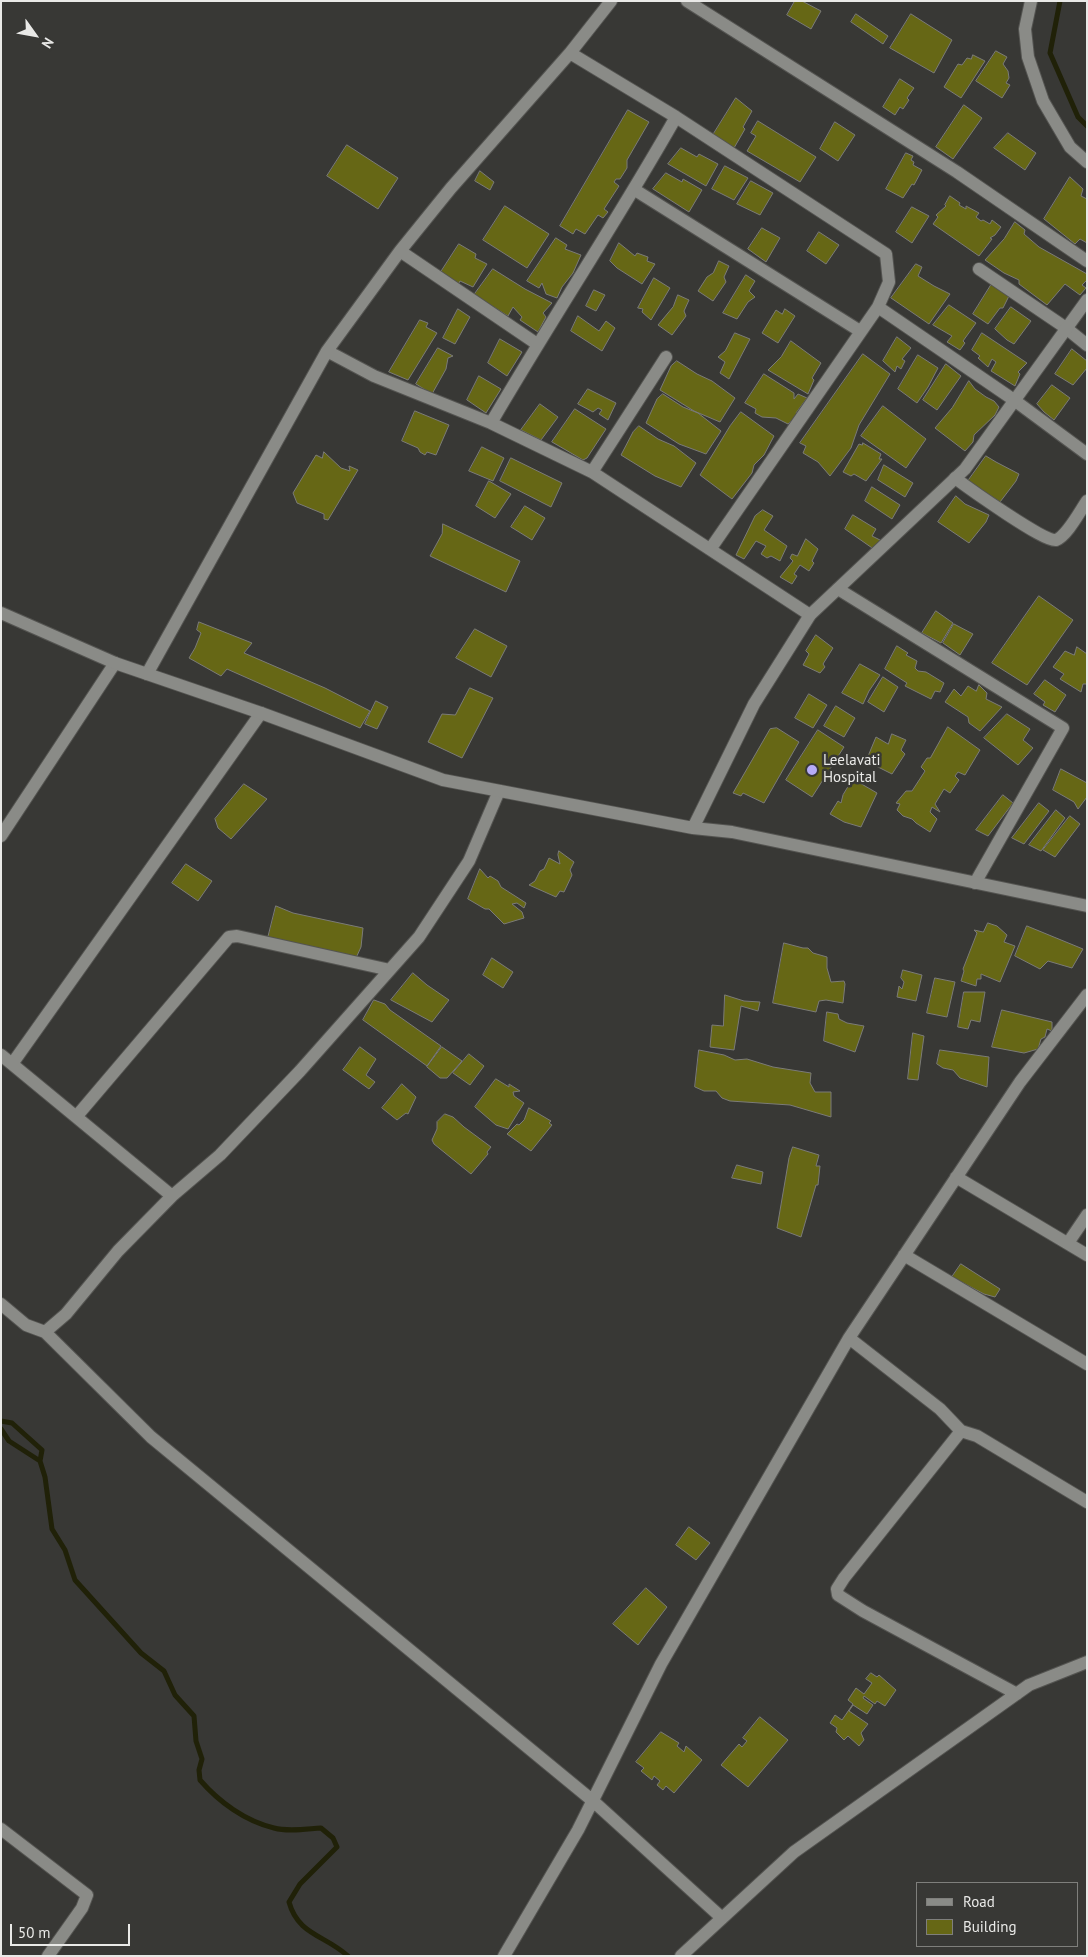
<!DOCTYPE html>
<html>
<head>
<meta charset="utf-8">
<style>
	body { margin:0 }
	#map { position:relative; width:1088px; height:1957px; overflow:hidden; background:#383835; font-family:"PT Sans",sans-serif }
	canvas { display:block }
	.frame { position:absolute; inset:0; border:2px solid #e9e9e7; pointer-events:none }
	.legend { position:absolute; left:916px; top:1882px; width:162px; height:65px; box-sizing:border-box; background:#383835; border:1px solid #7f7f7c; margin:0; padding:6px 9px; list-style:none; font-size:15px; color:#e9e9e7 }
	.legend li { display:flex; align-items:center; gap:10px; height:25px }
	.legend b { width:25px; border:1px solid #7f7f7c }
	.north { position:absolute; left:10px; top:10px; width:50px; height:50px; -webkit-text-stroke:4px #383835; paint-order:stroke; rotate:122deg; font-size:14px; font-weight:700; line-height:20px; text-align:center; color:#e9e9e7 }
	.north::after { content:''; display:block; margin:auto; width:18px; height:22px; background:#e9e9e7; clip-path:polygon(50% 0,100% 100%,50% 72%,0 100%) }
	.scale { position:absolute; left:10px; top:1924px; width:120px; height:22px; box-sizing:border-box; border:2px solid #e9e9e7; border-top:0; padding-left:6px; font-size:15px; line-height:18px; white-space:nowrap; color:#e9e9e7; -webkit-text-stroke:4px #383835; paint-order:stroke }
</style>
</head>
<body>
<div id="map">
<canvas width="1088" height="1957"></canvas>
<div class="frame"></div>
<ul class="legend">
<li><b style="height:6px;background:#8a8b87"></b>Road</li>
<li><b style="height:14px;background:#666715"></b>Building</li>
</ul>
<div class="north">N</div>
<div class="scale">50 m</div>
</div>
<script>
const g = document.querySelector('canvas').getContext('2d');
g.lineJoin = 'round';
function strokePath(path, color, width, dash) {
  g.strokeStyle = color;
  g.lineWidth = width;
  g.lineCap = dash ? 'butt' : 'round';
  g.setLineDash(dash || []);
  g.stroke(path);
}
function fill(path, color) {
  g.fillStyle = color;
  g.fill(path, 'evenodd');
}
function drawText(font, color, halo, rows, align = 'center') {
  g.font = font + ' "PT Sans",sans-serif';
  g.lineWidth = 5;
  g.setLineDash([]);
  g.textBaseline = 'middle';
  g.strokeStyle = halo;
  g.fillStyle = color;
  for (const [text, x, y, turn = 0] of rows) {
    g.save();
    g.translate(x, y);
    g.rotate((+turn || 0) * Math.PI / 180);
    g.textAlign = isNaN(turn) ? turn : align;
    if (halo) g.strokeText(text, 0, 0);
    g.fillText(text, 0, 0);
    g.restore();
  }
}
strokePath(new Path2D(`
	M1060,1L1050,53L1078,117L1087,126
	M1,1421L12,1423L42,1450L40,1461L45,1477L52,1529L65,1550L75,1580L141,1653L164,1671L175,1695L194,1716L196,1741L202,1759L199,1770L200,1780C219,1802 245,1821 274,1828C288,1832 306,1829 321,1828L333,1838L337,1847L300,1884L289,1902C298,1935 325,1935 348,1956
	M1,1429L9,1441L40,1461`), '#202108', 5);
const building = new Path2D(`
	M795,1H802L821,11L811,29L787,15Z
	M856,14L888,36L883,44L851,22Z
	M911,14L952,40L934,73L890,48Z
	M996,51L1007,57L1003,64L1008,71L1009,78L1006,83L1010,85L1002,98L976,81Z
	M973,55L985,61L961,98L944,87L958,64L962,65L967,58L971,59Z
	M900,79L914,88L907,98L909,100L903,109L900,107L895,115L883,107Z
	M736,98L752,111L743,127L745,129L734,148L713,135Z
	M964,105L982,118L953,159L936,147Z
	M628,110L649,122L627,160V168L620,179H616L614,182L619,186L604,209L608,212L603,218L598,215L585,234L576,229L573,234L560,226Z
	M758,121L816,157L800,182L747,151L756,136L751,133Z
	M835,122L855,135L838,161L820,149Z
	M1008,133L1036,153L1025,170L994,148Z
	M347,145L398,178L378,209L327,176Z
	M681,148L697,157L699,154L718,164L706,186L668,164Z
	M906,153L913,156L911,160L914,162L913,165L922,170L914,185L912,184L903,198L886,189Z
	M725,166L748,178L734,200L712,189Z
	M480,171L494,182L490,190L475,181Z
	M666,173L682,182L683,179L702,190L689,212L653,189Z
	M1070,177L1083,189L1081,196L1087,199V243L1080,239L1075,244L1044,219Z
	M751,181L773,193L760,215L737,204Z
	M950,196L960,203L959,205L966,209V206L979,213L976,217L981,221L983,220L990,224L992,220L1001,227L995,235L990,238L992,239L979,256L933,224L938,217L936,215L946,206L945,205Z
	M505,206L549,234L527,268L483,240Z
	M912,207L929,216L912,243L896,232Z
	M1015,222L1025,230L1024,234L1039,247L1087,274V280L1082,285L1086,288L1080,295L1065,284L1047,305L1019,284V280L1004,273L985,260L1004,239Z
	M762,228L780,238L766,262L748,249Z
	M819,232L839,245L826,264L807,251Z
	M556,238L567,245L565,249L581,255L573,273L562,287L557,298L546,294L542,283L539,288L527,281Z
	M619,243L635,256L637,253L648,257L647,261L655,264L642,284L617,268L610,261Z
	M459,244L476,254L475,258L487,264L473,287L460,281L457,287L439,275Z
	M719,261L729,266L724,277L726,282L713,301L698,291L707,277L713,273Z
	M916,264L922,267L918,276L934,286L950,294L929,324L891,298Z
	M493,269L525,289L552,303L543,313L546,317L538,332L520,320L522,317L513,307L508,316L474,295Z
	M746,275L755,281L749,291L755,297L748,302L737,319L723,313Z
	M654,278L670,288L651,320L642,312L643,309L638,308Z
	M993,282L1010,294L1003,308H1000L988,324L973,314Z
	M594,290L605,295L596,311L586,306Z
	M678,295L689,300L684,311L686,316L672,335L658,325L673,307Z
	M949,305L976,323L963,341L965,343L960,350L947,342L952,336L933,325Z
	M1011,307L1031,321L1014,344L1007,340L995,329Z
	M458,309L470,317L455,344L443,338Z
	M785,309L795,316L778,343L762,333L776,310L782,314Z
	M578,316L599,331L606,321L615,328L602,351L571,331Z
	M420,320L428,323L426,327L437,333L408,380L389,372Z
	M735,333L750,339L729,379L720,373L725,362L718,357L725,351Z
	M982,333L1027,363L1018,372L1020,374L1015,386L991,371L996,362L992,359L988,367L978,358L980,356L972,350Z
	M897,337L911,348L902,359L905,361L901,369L897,366L895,372L883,361Z
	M500,339L522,352L507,376L488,363Z
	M791,341L821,363L812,378L814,380L808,394L768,370L781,357Z
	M438,348L453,356L448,358L446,369L432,394L416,384Z
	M1072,349L1087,361V368L1073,385L1055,374Z
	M863,354L890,374L859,425L851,448L830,476L818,462L803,453L806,446L800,443Z
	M918,355L938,368L928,387L917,403L898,389Z
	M677,361L697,374L712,381L735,398L720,422L694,411L660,390L671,366Z
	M946,364L961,376L937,410L923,400Z
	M764,374L794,393V399L798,394L807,398L796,413L798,414L794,422L791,421L788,424L776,418L762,417L755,413L756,409L745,403Z
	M479,376L501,389L486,413L467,400Z
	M969,381L975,389L986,397L994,401L999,407L995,415L974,435L973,442L965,451L935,428L952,408Z
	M1052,385L1070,398L1054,420L1044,412L1037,404Z
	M588,389L616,403L608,420L599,414L602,410L598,408L593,412L578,404Z
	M663,394L683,407L698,413L721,431L706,454L679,444L646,423L657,399Z
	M540,404L558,417L541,440L521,430Z
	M883,406L926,439L906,468L861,436Z
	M575,409L606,429L587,458L583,460L552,442Z
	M415,411L449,425L436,455L427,452L425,455L420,452L418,448L402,441Z
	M741,412L774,436L764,455L754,465L752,473L732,499L700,475L730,426Z
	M639,426L658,439L674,446L696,463L681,487L655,476L621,455L633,432Z
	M863,443L881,454L879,459H882L866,481L854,474L851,476L843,472L859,444L862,445Z
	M482,447L504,458L493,481L469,471Z
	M324,452L341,468L350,471L349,466L358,470L328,520L324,519V514L297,503L293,493L316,455L322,458Z
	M986,456L996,462L1019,474L1016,481L1000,502L968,481Z
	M511,458L562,483L551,507L500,481Z
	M884,465L913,483L905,497L878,480Z
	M489,481L511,494L495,518L476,506Z
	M872,487L900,505L892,519L865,501Z
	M956,496L965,504L989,515L986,522L969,543L938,522Z
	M525,506L545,518L532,540L511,527Z
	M763,510L773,516L764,530L787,546L780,561L771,556L767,558L761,554L766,546L756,541L744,559L736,555L755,516Z
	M853,515L876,529L872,536L880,540L875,550L845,529Z
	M443,524L520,561L506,592L430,556L442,534Z
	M806,539L818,549L812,561L814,563L809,571L800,565L794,574L797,576L792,584L780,577L793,561L790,558L792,554L797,556Z
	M1039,596L1073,620L1027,685L992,663Z
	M936,611L953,623L941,643L922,633Z
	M199,622L252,643L244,653L325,688L370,711L360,728L227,669L221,676L189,658L195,648L201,633L197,630Z
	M954,624L973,634L960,655L943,643Z
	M475,629L507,646L491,677L456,658Z
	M816,635L833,648L823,664L825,667L820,673L803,665L809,654L806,651Z
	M897,646L908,653L906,655L917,661L915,668L918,671L926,672L944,683L940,692L935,691L931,699L905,686L907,683L885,669Z
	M1077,647L1087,654V684H1083L1081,692L1060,679L1064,674L1053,667L1065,651L1074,655Z
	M860,664L880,675L869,691L863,704L842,693Z
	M883,677L898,687L884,712L868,702Z
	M1045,680L1066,695L1055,712L1043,705L1045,702L1034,694Z
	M979,685L987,693L986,699L1002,707L980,731L969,723L968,717L945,702L954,689L961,696L968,686L976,691Z
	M470,688L493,698L462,758L428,742L442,714L455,715Z
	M809,694L827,705L813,728L795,718Z
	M376,701L388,707L377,729L365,724Z
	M836,706L855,718L844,737L824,726Z
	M1007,714L1030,729L1023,740L1033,748L1018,765L984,738Z
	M948,727L980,750L965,775L958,772L955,776L959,780L950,793L944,789L935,804L940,812L932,807L930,812L937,819L930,832L916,823L912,819L903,816L897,810L900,804L896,803L906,791H912L925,771L921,767L927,758H930Z
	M777,728L799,742L764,803L743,793L741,796L733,793L770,729Z
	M818,730L844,747L812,797L786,780Z
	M892,734L906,740L901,750L905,754L892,774L866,761L876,737L888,744Z
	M1061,769L1087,783V797L1078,809L1074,802L1053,790Z
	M853,779L877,793L861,827L844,822L830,814L838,801L841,803L843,795Z
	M244,784L267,799L231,839L218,828L215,819Z
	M1003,795L1013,803L988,836L976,830Z
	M1039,803L1049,811L1024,844L1012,838Z
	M1056,810L1065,818L1041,851L1029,845Z
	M1070,816L1080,824L1055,857L1043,850Z
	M559,851L574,862L570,870L572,875L564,892L560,891L556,897L529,885L535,881L540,871L544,869L549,858L560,864L558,855Z
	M186,864L212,881L198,901L172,883Z
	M480,869L488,878L490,876L498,881L501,887L526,903L524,908L517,903L512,904L522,912L524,918L504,924L489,909H485L468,899Z
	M276,906L293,913L363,928L361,947L356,958L268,938Z
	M988,923L997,926L1007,935L1004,942L1015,946L1000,982L981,974V979H977L976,986L961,981L964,971L963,969L977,933L974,930L983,932Z
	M1027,926L1083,949L1072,968L1048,961L1040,969L1015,956Z
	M784,943L803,948H808L813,953L827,957V968L831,982L844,981L845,984L843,1003L826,1000L819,1001L816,1012L773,1003Z
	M492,958L513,972L503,988L483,975Z
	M903,970L922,975L916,1001L897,997L899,986L902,989L904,982L901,978Z
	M413,973L427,985L449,1000L432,1022L391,1000Z
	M935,978L955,982L947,1017L927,1013Z
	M964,992H985L980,1022L971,1020L968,1029L958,1027Z
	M725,995L744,1001L760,1002L758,1011L741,1006L734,1050L710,1047L712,1025L723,1026Z
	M374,1000L385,1004L390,1010L441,1046L427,1066L363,1020Z
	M1002,1010L1052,1022V1031L1047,1029L1045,1037L1041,1039L1038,1049L1024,1053L992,1047Z
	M827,1012L838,1014L839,1019L847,1023L864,1026L855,1052L824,1041Z
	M913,1033L924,1036L918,1080L908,1079Z
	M360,1047L376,1059L366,1075L375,1082L369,1089L343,1070Z
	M442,1047L462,1061L447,1078H440L427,1067Z
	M699,1050L724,1055L735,1060L747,1059L773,1067L811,1073L810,1083L815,1092H831V1117L790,1105L730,1101L722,1098L716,1091H704L695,1087Z
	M940,1050L989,1057L987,1087L960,1078L953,1070L943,1068L937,1064Z
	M469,1054L484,1066L470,1085L453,1073Z
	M496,1079L509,1087V1084L520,1091L513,1092L514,1096L524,1103L508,1129L496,1125L475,1107Z
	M402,1084L416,1097L408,1114L406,1113L397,1120L382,1108Z
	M529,1108L551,1121L549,1123L552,1125L531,1151L507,1134L517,1124L519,1125L524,1120Z
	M445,1114L453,1117L464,1127L491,1147L487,1152L488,1154L471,1174L434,1144L432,1140L437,1129V1122Z
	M793,1147L819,1155L816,1166H820L818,1185H816L801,1237L777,1228L789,1158Z
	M737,1165L763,1172L761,1184L732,1178Z
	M961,1264L1000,1289L995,1297L984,1294L952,1277Z
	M689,1527L710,1543L696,1560L676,1545Z
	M646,1588L667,1607L638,1645L613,1624Z
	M871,1673L877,1677L879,1675L896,1690L885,1706L877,1701L875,1704L864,1696L863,1698L873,1705L867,1714L853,1705L849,1711L868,1724L861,1733L864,1740L859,1746L848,1736L844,1740L836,1732L837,1728L830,1723L835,1715L842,1720L853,1704L848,1700L856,1688L864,1694L872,1683L866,1679Z
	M760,1717L788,1740L748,1787L721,1765L739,1744L742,1747L747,1741L743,1738Z
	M661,1732L679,1743L677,1746L684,1752L686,1746L702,1760L674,1793L666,1786L663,1790L657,1785L660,1781L654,1776L652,1780L641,1771L644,1768L636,1762Z`);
fill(building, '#666715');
strokePath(building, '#7b7b78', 1);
const street = new Path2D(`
	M687,1L957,172L1087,261
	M570,53L676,117
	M635,190L860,331
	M400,251L537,344
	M979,269L1066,328L1087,345
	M878,307L1014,400L1087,454
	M327,351L374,376L491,423L592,472L810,615
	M491,423C551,320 617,221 676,117L886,254L889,282L878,307L711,548
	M592,472L666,357
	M955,478C967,487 1047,544 1056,540C1067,536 1080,511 1087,501
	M838,589L1063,728L975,883
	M147,674L327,351L400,251L451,188L570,53L611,1
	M1,836L115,663
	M1,1055L172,1196
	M12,1064L261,713
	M76,1117L229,937L237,936L390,970
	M956,1177L1087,1255
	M1068,1243L1087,1215
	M904,1255L1087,1364
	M1,1304L26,1325L45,1332L66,1314L118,1251L172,1196L220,1155L300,1071L419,937L469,861L499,791
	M45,1332L151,1437L593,1801L722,1918
	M849,1338L940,1409L961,1431L977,1436L1087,1502
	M961,1431L844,1578L837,1589L838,1595L863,1611L1017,1694
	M1,1829L87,1895L82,1908L48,1956
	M504,1956L578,1830L661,1664L849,1338L1020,1082L1087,995
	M681,1956L794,1852L1029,1685L1087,1662`);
const secondary = new Path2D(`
	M1031,1L1025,29L1028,57L1043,101L1070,147L1087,162
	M1,613L115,663L261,713L443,780L693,828L732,832L1087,906
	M693,828L754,704L810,615L965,469L1087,300`);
strokePath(street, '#545451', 14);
strokePath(secondary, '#545451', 14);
strokePath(street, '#8a8b87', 12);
strokePath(secondary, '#8a8b87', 12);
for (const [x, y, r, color] of [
	[812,770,6,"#b6acf8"]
]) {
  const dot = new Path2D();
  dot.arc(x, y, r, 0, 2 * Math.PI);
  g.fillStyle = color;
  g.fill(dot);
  strokePath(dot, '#383835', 2);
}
drawText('15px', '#e9e9e7', '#383835', [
	["Leelavati",823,761],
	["Hospital",823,778]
], 'left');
</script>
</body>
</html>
